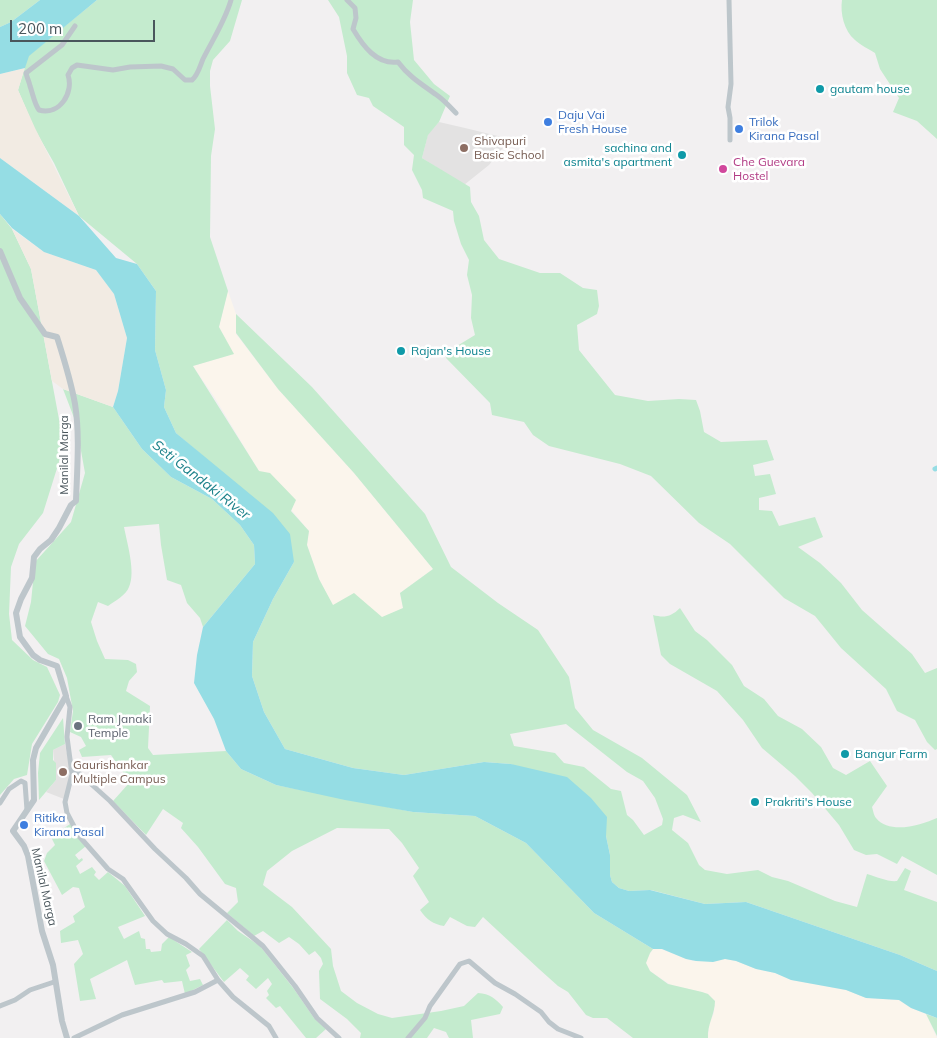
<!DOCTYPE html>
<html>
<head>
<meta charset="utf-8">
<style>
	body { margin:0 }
	#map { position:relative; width:937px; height:1038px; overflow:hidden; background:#f2f0f1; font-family:Mulish,sans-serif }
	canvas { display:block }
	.scale { position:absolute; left:10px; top:20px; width:145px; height:22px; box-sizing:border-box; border:2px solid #4a565c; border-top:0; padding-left:6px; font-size:15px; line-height:18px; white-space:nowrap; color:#4a565c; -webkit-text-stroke:4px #fff; paint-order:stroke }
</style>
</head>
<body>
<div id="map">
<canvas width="937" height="1038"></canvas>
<div class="scale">200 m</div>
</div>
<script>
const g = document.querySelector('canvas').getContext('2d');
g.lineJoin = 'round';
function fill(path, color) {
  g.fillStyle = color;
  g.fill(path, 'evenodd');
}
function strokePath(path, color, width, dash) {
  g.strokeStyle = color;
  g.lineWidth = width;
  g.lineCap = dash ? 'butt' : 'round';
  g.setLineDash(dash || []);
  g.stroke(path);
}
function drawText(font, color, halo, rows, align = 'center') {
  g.font = font + ' Mulish,sans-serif';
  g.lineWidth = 5;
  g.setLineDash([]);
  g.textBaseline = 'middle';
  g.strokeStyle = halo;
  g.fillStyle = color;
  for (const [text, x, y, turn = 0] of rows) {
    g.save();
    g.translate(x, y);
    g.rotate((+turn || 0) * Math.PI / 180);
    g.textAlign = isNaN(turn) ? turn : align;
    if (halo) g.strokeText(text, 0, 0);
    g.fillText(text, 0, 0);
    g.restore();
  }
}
fill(new Path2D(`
	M228,291L236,314V334L278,389L354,473L433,569L400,593L403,608L382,618L333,606L319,579L307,545L309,531L259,471L215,398L193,366L233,354L219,327Z
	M658,948L692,961L725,959L736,961L756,969L775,973L791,980L846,990L866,998L899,1000L911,1008L926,1014L937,1038H708L709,1025L714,1013L715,1001L708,994L702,992L671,985L650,971L646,963L647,959L653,949Z`), '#fbf5ec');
fill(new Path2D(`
	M439,122L465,128L510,139L489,165L464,185L422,158L428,134Z
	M65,744L69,763V780L64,799L46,792L56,780L53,750Z`), '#e3e2e2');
fill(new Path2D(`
	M0,0H40L11,22L0,27Z
	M97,0H242L230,41L213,60L210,71V86L215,129L211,156L210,237L228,291L219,327L234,354L193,366L259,471L270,473L296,500L291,511L309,531L307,545L319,579L333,605L354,593L382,617L403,608L400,593L433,569L354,473L278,389L236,333V314L312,387L425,514L451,567L498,603L538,630L569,677L575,708L593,730L642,758L687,795L701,822L683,815L674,818L672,830L688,843L699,865L705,870L727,874L758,870L772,877L788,881L835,901L857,907L867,874C877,877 888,882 897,881L905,868L911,871L904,890L937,902V971L900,955L746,902L705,904L651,890L629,891L619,888L612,882L610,875V855L606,836V817L511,764L484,762L404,775L353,768L285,749L264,712L252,676L253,642L273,599L294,562L211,463L176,433L164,407L166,390L155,350L156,291L137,264L79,216L54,163L34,128L18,90L28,56ZM566,724L627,772L643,781L655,798L663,819L662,825L644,835L633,820L627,815L621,791L611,789L584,767L564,763L555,753L514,746L510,734Z
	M328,0H413L410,22L414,60L434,84L450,96L439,122L428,135L422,158L470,187L471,202L479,216L484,240L499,259L540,273H560L583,288L597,290L599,306L597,314L577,325L579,350L615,395L648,401L679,399L696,400L700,411L704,432L721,442L767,440L774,460L753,465L755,476L770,474L776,494L759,498V510L772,511L779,526L815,517L823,537L798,547L820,563L841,583L862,610L912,654L925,673L937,668V749L935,750L927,742L915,720L897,711L886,689L841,648L815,616L784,598L730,544L699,523L651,476L620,464L549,446L533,435L524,422L492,415L490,403L446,358L452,349L475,335L471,318L472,295L467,275L469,260L461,244L454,221L453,211L423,198L422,190L412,170L414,155L404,145V127L373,106L369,98L357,95L347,73V56L339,17Z
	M842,0H937V139L917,121L893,112L899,98L880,69L875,53C869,49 860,45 855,40C844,31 840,13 842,0Z
	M0,214L12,229L31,269L64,446L43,513L19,544L11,567L9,614L12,640L33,660L47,667L60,695L58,702L32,744L27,775L14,779L0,795Z
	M63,389L113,407L142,449L171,477L212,499L240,525L254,545L255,564L203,627L200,618L187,603L181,585L167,580L161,545L159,524L124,527C127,543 136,572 129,587C126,595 115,601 108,606L98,602L91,622L97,641L105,659L128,660L136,664L137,672L129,681L126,691L150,706L148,748L153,755L226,751L241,769L276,785L413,812L475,816L526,843L594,913L653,949L650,953L646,963L650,971L668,984L702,992L708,994L715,1001C715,1014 707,1025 708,1038H633L607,1018H593L586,1015L568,992L558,986L539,969L483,917L475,927L467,926L450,917L444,926C433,924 427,920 420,910L429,902L413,876L419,868L402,843L389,829L337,828L292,851L267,871L263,885L292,907L331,949L333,966L341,991L357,1003L378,1014L392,1018L441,1011L464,1006L478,993C490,994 495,998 503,1007L500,1014L471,1020L473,1038H449L446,1032L434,1028L427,1038H360L361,1033L347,1019L320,999L319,971L323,964L321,958L315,951L309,955L299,944L289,937L279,943L263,931L254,936L227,913L238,902L236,888L225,884L198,847L181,828L183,823L163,809L146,835L113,801L130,782L111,755L82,757L79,750L86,746L81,737L70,732L73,711L67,678L59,659L48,654L25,626L31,602L35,562L71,522L85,473L76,423Z
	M680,608L695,631L707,640L732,665L744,686L764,699L778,716L802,729L821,747L833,768L846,775L870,761L887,786L872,807C873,810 874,816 876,818C890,835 921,825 937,818V875L902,856L897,864L877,854L866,855L854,850L839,825L812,793L795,776L762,748L743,720L717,691L670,664L661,655L653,615C664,618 671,617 680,608Z
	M63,718L65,744L53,750V760L56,763V780L39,800L38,773L40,753Z
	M70,824L86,846L75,855L79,860L82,858L83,860L76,866L80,874L92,867L96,872L94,875L99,880L108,872L125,886L145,916L118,927L124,939L139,931L141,938L145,939L146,949H150L151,952L161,951L162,944L169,937L192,952L186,955L190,966L186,970L190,981L200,979L203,985L185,994L182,981L164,983L162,980L135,985L127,960L90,979L96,999L80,1001L74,964L83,954L78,940L61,943L60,931L75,922L73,916L85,907L79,888L73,887L62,895L44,861L47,853L55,845L51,837Z
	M227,920L238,931L260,946L294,989L314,1018L326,1029L316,1038H306L280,1006L276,1008L266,998L269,995L267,991L272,984L268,978L256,989L246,980L249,976L240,968L224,982L199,949Z
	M926,1014L937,1018V1036Z`), '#c4ebce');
fill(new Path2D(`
	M25,68L18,90L35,128L79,216L0,158V74Z
	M12,229L44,252L96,270L114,294L127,338L118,391L113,407L63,389L52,381L31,269Z`), '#f2ebe3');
fill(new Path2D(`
	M40,0H97L29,56L25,68L0,74V27L11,22Z
	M0,158L79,216L116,258L137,264L156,291L155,350L166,390L164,407L176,433L273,513L290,534L294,562L273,599L253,642L252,676L264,712L285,749L353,768L404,775L484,762L511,764L567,777L591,798L607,817L606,836L610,855V875L612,882L619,888L629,891L650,890L705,904L746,902L900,955L937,971V1018L911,1008L899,1000L866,998L846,990L791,980L775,973L756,969L736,961L725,959L713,962L696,961L686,959L662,949H653L594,913L526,843L475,816L413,812L345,800L276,785L241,769L226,751L214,719L194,683L197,655L203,627L255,564L254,545L240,525L212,499L171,477L142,449L113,407L118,391L127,338L114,294L96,270L44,252L12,228L0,214Z`), '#95dde4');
strokePath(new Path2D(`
	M935,469L937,468`), '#95dde4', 5);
strokePath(new Path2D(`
	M347,0L355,8L356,18L353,29C363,46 377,65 398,62C409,77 423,85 438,96C445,101 450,107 456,113
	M729,0L731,84L728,107L730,118V140
	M75,26L62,45L26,73C27,78 29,81 30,86C33,94 34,103 39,110C60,116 74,92 68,75L72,68L77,65L113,70L130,67L161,66L173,69L185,80H192C198,75 200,66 203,59C213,39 225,21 231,0
	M66,696L70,707L67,737L72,774L65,802L67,813L79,836L108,869L123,879L153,921L167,934L186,944L203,956L218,980L233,997L269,1026L276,1038
	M71,769L80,774L110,801L155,849L186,878L200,894L263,946L295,986L317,1018L339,1038
	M0,803L9,789L21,781L25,783L27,810
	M0,1006L15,1000L30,990L54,982
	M74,1038L122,1015L195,992L218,980
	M408,1038L425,1018L430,1006L460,964L469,961L495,983L515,994L541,1012L549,1022L558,1029L581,1038`), '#bdc6cb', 5);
strokePath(new Path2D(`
	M0,251L20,298L45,334L57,337C64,359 71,381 75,404C80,434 77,471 76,501L71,505L59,528L51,540L40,549L34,557L32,578L21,599L16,613L20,637L33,655L40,660L57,666L66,696L36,748L33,760L34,800L13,831L24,846L28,856L42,931L53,965L62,1021L67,1038`), '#bdc6cb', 6);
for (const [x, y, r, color] of [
	[820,89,5,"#0f9aa8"],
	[548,122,5,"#3f7fe0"],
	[739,129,5,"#3f7fe0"],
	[464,148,5,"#8d6e63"],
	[682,155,5,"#0f9aa8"],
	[723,169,5,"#d1479c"],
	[401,351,5,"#0f9aa8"],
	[78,726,5,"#6b7280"],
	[845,754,5,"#0f9aa8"],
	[63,772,5,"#8d6e63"],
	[755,802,5,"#0f9aa8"],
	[24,825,5,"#3f7fe0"]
]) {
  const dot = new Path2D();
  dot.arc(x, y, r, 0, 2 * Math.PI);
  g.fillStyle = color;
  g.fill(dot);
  strokePath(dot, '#fff', 2);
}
drawText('12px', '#0d838f', '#fff', [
	["gautam house",830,89],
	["sachina and",672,148,"right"],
	["asmita's apartment",672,162,"right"],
	["Rajan's House",411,351],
	["Bangur Farm",855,754],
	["Prakriti's House",765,802]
], 'left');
drawText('12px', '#366cbe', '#fff', [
	["Daju Vai",558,115],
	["Fresh House",558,129],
	["Trilok",749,122],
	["Kirana Pasal",749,136],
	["Ritika",34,818],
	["Kirana Pasal",34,832]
], 'left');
drawText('12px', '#785e54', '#fff', [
	["Shivapuri",474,141],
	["Basic School",474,155],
	["Gaurishankar",73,765],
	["Multiple Campus",73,779]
], 'left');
drawText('12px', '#b23c85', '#fff', [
	["Che Guevara",733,162],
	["Hostel",733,176]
], 'left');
drawText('12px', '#4a565c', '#fff', [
	["Manilal Marga",64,455,-90],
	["Manilal Marga",44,887,77]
]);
drawText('12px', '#5b616d', '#fff', [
	["Ram Janaki",88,719],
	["Temple",88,733]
], 'left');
drawText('italic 14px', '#1a8089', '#fff', [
	["Seti Gandaki River",201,480,38]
]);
</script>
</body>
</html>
